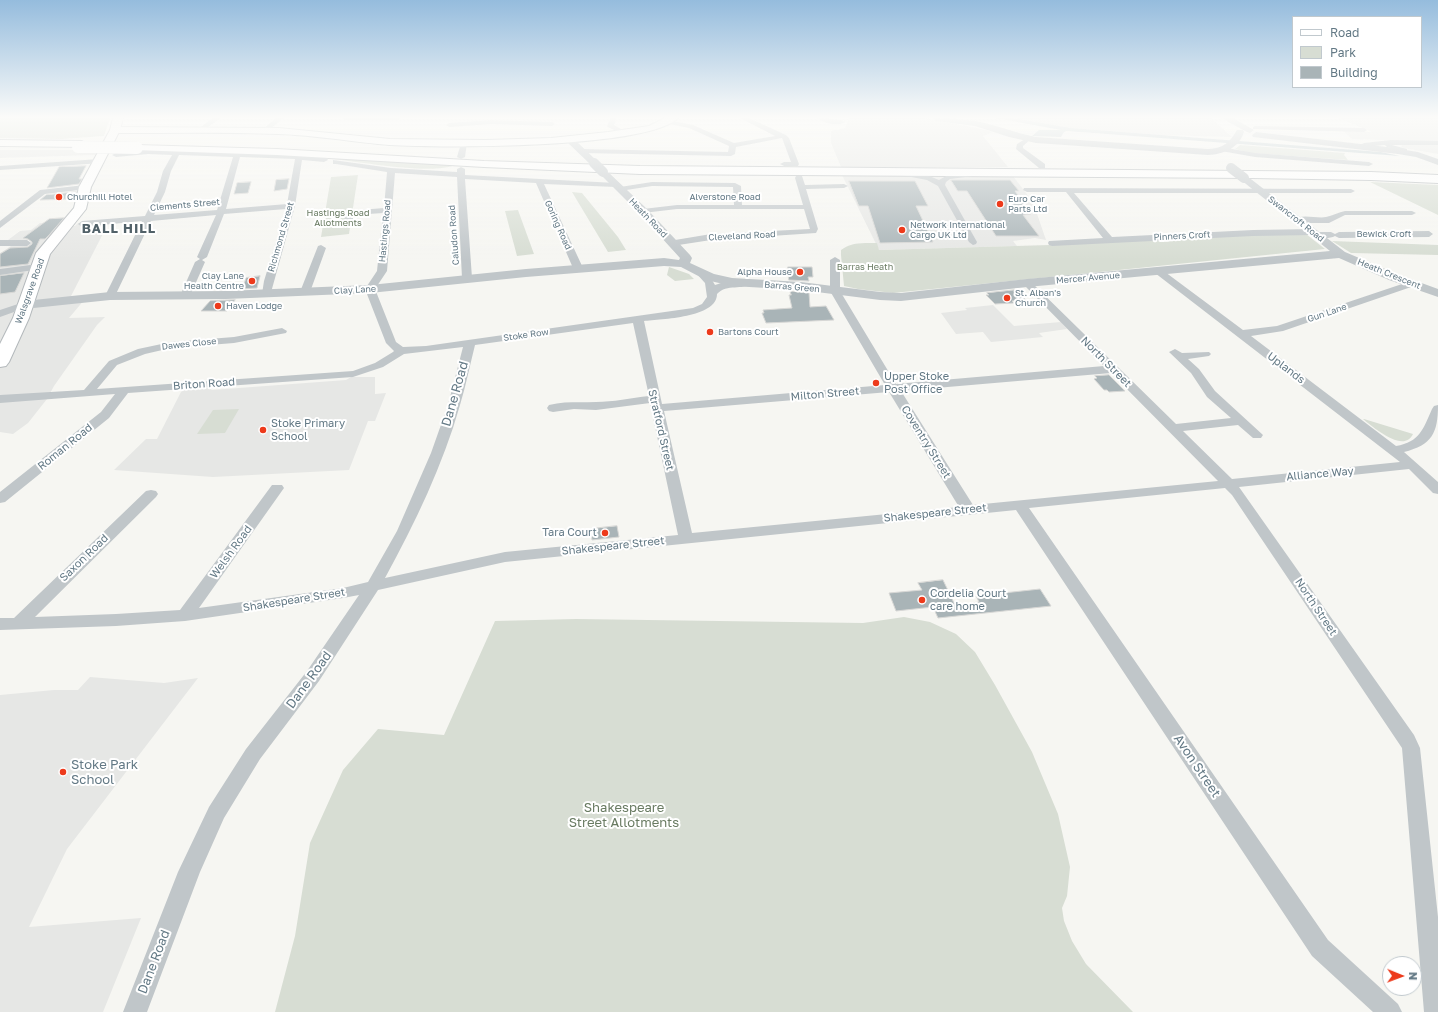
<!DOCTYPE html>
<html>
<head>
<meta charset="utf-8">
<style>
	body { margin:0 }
	#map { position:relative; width:1438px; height:1012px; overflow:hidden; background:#f6f6f2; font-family:"Golos Text",sans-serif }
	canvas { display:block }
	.legend { position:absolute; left:1292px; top:16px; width:130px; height:72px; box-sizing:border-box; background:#fff; border:1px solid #c1c9ce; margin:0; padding:5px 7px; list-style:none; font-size:12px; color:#637985 }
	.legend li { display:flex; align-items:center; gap:8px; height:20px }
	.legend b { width:20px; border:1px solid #c1c9ce }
	.north { position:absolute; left:1382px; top:956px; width:40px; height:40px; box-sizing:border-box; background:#fff; border:1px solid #c1c9ce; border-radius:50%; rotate:91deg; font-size:11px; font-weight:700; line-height:16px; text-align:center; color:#637985 }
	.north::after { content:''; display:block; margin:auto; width:14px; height:18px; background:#ed3a1b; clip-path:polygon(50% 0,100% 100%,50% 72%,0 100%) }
</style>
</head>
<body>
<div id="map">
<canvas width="1438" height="1012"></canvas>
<ul class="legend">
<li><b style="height:5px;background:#fff"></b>Road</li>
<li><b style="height:11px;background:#d7ddd3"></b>Park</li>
<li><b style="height:11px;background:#a9b4b7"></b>Building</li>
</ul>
<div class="north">N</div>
</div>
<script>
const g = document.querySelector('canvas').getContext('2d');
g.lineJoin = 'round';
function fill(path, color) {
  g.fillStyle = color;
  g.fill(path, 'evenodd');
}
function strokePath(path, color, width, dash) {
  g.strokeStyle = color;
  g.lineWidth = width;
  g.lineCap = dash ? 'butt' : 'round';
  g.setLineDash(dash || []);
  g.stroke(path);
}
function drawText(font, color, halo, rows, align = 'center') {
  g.font = font + ' "Golos Text",sans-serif';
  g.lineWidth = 4;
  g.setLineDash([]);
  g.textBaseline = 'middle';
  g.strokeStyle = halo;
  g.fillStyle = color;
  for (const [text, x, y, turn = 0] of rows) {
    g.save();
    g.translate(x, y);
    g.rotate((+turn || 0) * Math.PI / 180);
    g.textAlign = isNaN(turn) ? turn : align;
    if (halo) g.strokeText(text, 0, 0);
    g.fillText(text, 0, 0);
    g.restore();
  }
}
fill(new Path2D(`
	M849,118H924L982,129L994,132L983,136L1008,167H841L831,143V131L845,128Z
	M1013,118H1211L1232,137L1162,135L1071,128Z
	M1339,118H1438V142L1352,139L1343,131L1372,132Z
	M1404,144L1438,145V154L1403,148L1401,146Z
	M0,150H99L95,155L0,158Z
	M900,174L943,176H1013L1033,202L1046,240L1035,238L1013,241L1017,246L879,250L842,175Z
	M110,220L70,298L85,299L69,318L105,317L97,325L54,386L47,399L28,423L13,434L0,432V253L11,246L30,243L31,240H8L20,231L31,230L40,223L64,221L60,226H75L78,223Z
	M993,305L1014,326L1061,322L1067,329L1039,333L1043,337L991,342L983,332L956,334L941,313L967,310L965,308Z
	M351,377H375V394L386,393L375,421H368L349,470L213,477L114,470L146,439H157L182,390L208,388L212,390L346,380Z
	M90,677L164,683L198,678L67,849L29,927L141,918L103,1012H0V695L54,690H78Z`), '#e6e7e5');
fill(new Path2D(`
	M0,118H110L104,136L62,139L0,138Z
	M1240,145L1345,153L1344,155L1348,160L1250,153L1235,149Z
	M335,157L455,165C433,175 360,162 333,159Z
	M358,175L349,234L321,237L331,177Z
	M1370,182L1438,185V215Z
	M572,192L582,193L618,237L626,250L608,252Z
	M518,210L534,254L517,256L505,211Z
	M1306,234L1325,249L893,293L858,289L844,286L841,255V250C851,242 864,243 877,243L879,250L1049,245L1238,235Z
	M1332,241L1438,245V255L1351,253Z
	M669,267L689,274L694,279L675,281L667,275Z
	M239,409L225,433L197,434L213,410Z
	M1363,419H1364L1413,434C1404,454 1373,427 1363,419Z
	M904,617L930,622L956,634L975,652L995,685L1032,752L1058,814L1070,867L1067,896L1062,908L1064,921L1072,941L1086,964L1133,1012H275L295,936L310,843L343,770L378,729L444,735L495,621L576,619L863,623Z`), '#d7ddd3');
fill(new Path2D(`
	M996,118H1013L1071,128L1381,152L1400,156L1067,131L1064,132L1061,137L1032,136L1039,130H1061Z`), '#bac8cc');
const building = new Path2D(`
	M86,166L79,179H82L79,184L47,188L59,167Z
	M289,179L287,189L274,191L276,180Z
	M951,180H1010L1019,191H1015L1031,214L1023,215L1039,236H996L967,191H958Z
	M849,181H915L928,206H916L933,242L880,243L868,206H859Z
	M251,182L248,193L234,194L237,183Z
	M76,192L73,199L40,200L46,195Z
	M64,218L49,235L45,239H40L28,264L0,267V254L10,248L28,247L32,244V242L28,239L23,238L49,219Z
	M788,267H812L813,277H808L809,281L789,280Z
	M24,273L15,292L0,294V276Z
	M260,276L257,288L219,290L224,284H244L246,278Z
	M1015,290L1026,300L1012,301L1014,303L995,304L986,295H989L987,293Z
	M790,291L809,293L810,307L826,306L834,320L766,323L762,313H764L763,310L792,308L789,295H791Z
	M235,300L227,311H201L210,301Z
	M1109,375L1125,391L1109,392L1107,390H1104L1094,379L1097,378L1095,376Z
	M617,526L619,537L592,540L591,529Z
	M943,580L955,605L979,602L976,596L1040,589L1051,606L938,618L933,607L896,611L889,593L922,590L918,583Z`);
fill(building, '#a9b4b7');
strokePath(building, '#d7d7d5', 1);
const secondary = new Path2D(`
	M665,118H678C647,149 439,148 389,145C352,142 315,135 278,134C224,132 169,133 115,133L110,130L115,127L279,128L390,139L486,140L551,138L608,132L649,126Z`);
const trunk = new Path2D(`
	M113,118H123L120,130L91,187L86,209L50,254L29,318L9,362L6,366L0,367V344L13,318L36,253L74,208L79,187L110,130Z
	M0,140L82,141L87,144L82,147L0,146Z
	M137,145L277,149L484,161L640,166L1371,172L1438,175V183L1371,180L1251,178L640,174L484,167L277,155L133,150L131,148L133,146Z`);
strokePath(secondary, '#b3babd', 2);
strokePath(trunk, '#b3b8bb', 2);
fill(new Path2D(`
	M213,118H221L202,131H198V129Z
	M276,118H284L266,132H262V130Z
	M342,118H401L398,120H345Z
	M611,118H617L614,125L626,132V134H622L608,127L607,126Z
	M740,118H749L786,135L789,138L799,164L798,166H784L780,164L784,162H791L782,138L736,147L735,154L731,156L582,153L578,151L582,149L728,152L729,146L689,128L665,123L664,122L667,120L693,125L734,143L775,136Z
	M817,118L842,120L845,122C838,127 824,123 817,118Z
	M491,120L552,122L555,124L552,126L491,124L449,127L446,125L449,123Z
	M1255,126L1364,128L1367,130L1364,132L1253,129V127Z
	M1028,137L1031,139L1023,146V148L1045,164V168H1039L1016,149L1017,144Z
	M1391,140L1438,141V145H1392L1407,149V153H1404L1387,147L1385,145L1364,147L1360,145L1364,143Z
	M464,141L467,143L465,157L461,159L457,157L461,143Z
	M1221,147L1255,153L1369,162L1373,164L1369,166L1255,157L1221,151Z
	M148,150L300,155L327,158L328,160L324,162L302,160L295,206L270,296H264L262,294L264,281L286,209L224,214L207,257L202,260L205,262L190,296L185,299L180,296L195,262L200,259L197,257L216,215L151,221L115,296L114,298H106L105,296L142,221L82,227L78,224L82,221L145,216L157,192L163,171L172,155L148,154L116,157L112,155L116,153ZM179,155L233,157L217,210L154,215L165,192L171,171ZM240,157L295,159L287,204L226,209Z
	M99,159L103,161L102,163L0,170V166Z
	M333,160L391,168L457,172V169L461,167L465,169V175L616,183L620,185L616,187L544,184L583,268L578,271L573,268L536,183L465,179L472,278L467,281L462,278L457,177L395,173L387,271L375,289L396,342L403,347L426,346L693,308L702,304L707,297L705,283L695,272L700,269L709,275L715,285C724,282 744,276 751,283C743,291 727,283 717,294C717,318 661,319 644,321L662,404L885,385L830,291V260L835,257L840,260V291L896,384L1104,366L1024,285L1022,283L1027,280L1030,281L1176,424L1231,418L1207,397L1191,373L1169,352L1175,349L1182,353L1209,352L1211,354L1209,356L1188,359L1199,369L1215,391L1263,435L1261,438H1253L1238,425L1183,431L1232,479L1400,462L1155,273L1153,271L1155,269H1161L1243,330L1277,326L1408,282H1414L1416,284L1414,286L1283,331L1251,336L1396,446C1420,442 1423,429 1432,409L1434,406L1438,405C1438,433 1432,445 1404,452L1438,482V494L1433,493L1409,469L1239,487L1414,735L1420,748L1438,917V1012H1424L1402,748L1232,495L1225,488L1029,508L1328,940L1398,1004L1402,1012H1373L1312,956L1016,510L505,562L378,590L319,681L260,759L224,818L200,872L147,1012H123L178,872L209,807L246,749L307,671L359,595L343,598L185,621L116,626L0,630V618H14L146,491L151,490L156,491L158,494L156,497L35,617L116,614L180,610L272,485H282L284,488L199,608L343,588L368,582L397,531L431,453L448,405L463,347L404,354L383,367L353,377L128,393L109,418L5,502L0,503V492L101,412L115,394L0,403V395L84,390L109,361L138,349L171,342L234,337L282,328L287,331L286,333L234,343L171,348L145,354L117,365L97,389L353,371L375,363L393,352L394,351L386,343L365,289L377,271L383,213L354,215L352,222C347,227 325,229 320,224L324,221L344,220L347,211L384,208L387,172L336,164H333ZM633,323L649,396C631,398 613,402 596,402C579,403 565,401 549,405L547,408L549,411L553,412L574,409L596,410L650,403L678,535L505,552L385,578C415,523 443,465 460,405C466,385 470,365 475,345ZM1111,373L1218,481L973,505L901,391ZM889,392L959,507L692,533L664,411Z
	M901,171L929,176L939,180L948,175L973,172V176L950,179L946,182L945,185L977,242L976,244L973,245L969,242L938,186L927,180L901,175Z
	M796,176H802L805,185L844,184L848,186L844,188L806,189L818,229L816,233L711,240L672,246L669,245L668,243L669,241L711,234L810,229L804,209H677L643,213L639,211L643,209L677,205H734L733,187L652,186L620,191L616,189L620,187L652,182L735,183L741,186L742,205H803L795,178Z
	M85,185L89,187L88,189L45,194L0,228V221L40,190Z
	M1024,188L1351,189L1355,191L1351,193H1074L1112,237L1253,230L1313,229L1317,232H1331L1335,234L1339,232L1429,231L1433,234L1429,237L1339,238L1335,236C1330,239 1320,238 1314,237L1313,235L1253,236L1052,246L1049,245L1048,243L1049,241L1103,238L1066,192H1027L1023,190Z
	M1345,211H1412L1416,213L1412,215H1345L1329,223H1298L1294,220C1301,213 1317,219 1326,217C1332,216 1339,212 1345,211Z
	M0,240H27L31,243L27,246H0Z
	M321,245L326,248L310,292L305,295L302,294L300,292L318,246Z
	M38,264L41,265L43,267L41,269L0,275V269Z
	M24,302L29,305L28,307L0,317V310Z`), '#c0c6c9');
fill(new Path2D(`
	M932,118C947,118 961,119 976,121C996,125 1016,133 1036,137L1208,149C1224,148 1229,143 1237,130H1243L1244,132C1239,148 1224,154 1208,155L1036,143L1009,137L975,126L936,121Z
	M1221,118H1233L1254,130L1250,133L1247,132Z
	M1256,132L1387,147L1418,152L1438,159V165L1416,157L1398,154L1253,137L1252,135Z
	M570,137L573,138L597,161L599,163L597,165H591L567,142L566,140Z
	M603,169L606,170L647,209L690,255L692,258L690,263L714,274L732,278L801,282L880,292L901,293L1027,279L1330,251L1241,180L1239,178L1244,175L1247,176L1345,252L1397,274L1438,289V297L1389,280L1339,258L1027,287L901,301L880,300L801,290L732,286L706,280L681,267L664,266L526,277L370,293L226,299L110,300L24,309L19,308L18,305L19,302L24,301L110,292L226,291L370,285L526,269L664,258L679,260L680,258L639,213L598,172L600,170Z`), '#c0c6c9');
fill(secondary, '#fff');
fill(trunk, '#fff');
const trunkBridge = new Path2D(`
	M78,147L137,148`);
strokePath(trunkBridge, '#b3b8bb', 12, []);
strokePath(new Path2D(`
	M594,163L603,172
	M1231,168L1244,178`), '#c0c6c9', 10);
strokePath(trunkBridge, '#fff', 12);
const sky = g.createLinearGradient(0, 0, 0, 260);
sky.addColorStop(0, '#95bcdd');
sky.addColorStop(0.45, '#fbfbf9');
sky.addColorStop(1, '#fbfbf900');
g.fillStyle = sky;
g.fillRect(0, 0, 1438, 260);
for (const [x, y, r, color] of [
	[59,197,4,"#ed3a1b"],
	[1000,204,4,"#ed3a1b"],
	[902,230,4,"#ed3a1b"],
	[800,272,4,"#ed3a1b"],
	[252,281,4,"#ed3a1b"],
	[1007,298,4,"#ed3a1b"],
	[218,306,4,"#ed3a1b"],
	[710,332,4,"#ed3a1b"],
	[876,383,4,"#ed3a1b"],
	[263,430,4,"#ed3a1b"],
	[605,533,4,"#ed3a1b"],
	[922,600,4,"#ed3a1b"],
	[63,772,4,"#ed3a1b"]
]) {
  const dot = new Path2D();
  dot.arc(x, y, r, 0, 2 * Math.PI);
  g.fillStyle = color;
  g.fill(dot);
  strokePath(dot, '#fff', 1.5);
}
drawText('9px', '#637985', '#fff', [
	["Churchill Hotel",67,197],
	["Euro Car",1008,199],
	["Parts Ltd",1008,209],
	["Network International",910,225],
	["Cargo UK Ltd",910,235],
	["Alpha House",792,272,"right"],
	["Clay Lane",244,276,"right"],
	["Health Centre",244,286,"right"],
	["St. Alban's",1015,293],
	["Church",1015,303],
	["Haven Lodge",226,306],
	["Bartons Court",718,332]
], 'left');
drawText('9px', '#637985', '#fff', [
	["Alverstone Road",725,197],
	["Clements Street",185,205,-5],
	["Heath Road",648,218,46],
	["Swancroft Road",1296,219,38],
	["Goring Road",558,225,66],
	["Hastings Road",385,231,-85],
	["Bewick Croft",1384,234],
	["Caludon Road",454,235,-94],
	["Cleveland Road",742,236,-3],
	["Pinners Croft",1182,236,-3],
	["Richmond Street",281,237,-74],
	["Heath Crescent",1389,274,22],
	["Mercer Avenue",1088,278,-5],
	["Barras Green",792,287,5],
	["Clay Lane",355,290,-3],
	["Walsgrave Road",30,291,-70],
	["Gun Lane",1327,313,-19],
	["Stoke Row",526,335,-8],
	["Dawes Close",189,344,-6]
]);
drawText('9px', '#697b62', '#fff', [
	["Hastings Road",338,213],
	["Allotments",338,223],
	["Barras Heath",865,267]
]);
drawText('11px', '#637985', '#fff', [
	["North Street",1106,362,45],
	["Uplands",1286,368,37],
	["Briton Road",204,384,-4],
	["Milton Street",825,394,-5],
	["Stratford Street",661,430,77],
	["Coventry Street",926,442,58],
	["Roman Road",65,447,-39],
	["Alliance Way",1320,474,-5],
	["Shakespeare Street",935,513,-6],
	["Shakespeare Street",613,546,-6],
	["Welsh Road",231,552,-54],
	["Saxon Road",84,558,-44],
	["Shakespeare Street",294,600,-9],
	["North Street",1316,607,56]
]);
drawText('11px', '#637985', '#fff', [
	["Upper Stoke",884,377],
	["Post Office",884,390],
	["Stoke Primary",271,424],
	["School",271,437],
	["Tara Court",597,533,"right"],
	["Cordelia Court",930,594],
	["care home",930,607]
], 'left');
g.letterSpacing = '1px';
drawText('bold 13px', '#516169', '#fff', [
	["BALL HILL",119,229]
]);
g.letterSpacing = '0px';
drawText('13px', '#637985', '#fff', [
	["Dane Road",455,394,-74],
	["Dane Road",309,680,-54],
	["Avon Street",1197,766,56],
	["Dane Road",154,962,-69]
]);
drawText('13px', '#637985', '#fff', [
	["Stoke Park",71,765],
	["School",71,780]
], 'left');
drawText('13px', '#697b62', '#fff', [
	["Shakespeare",624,808],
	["Street Allotments",624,823]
]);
</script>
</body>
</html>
